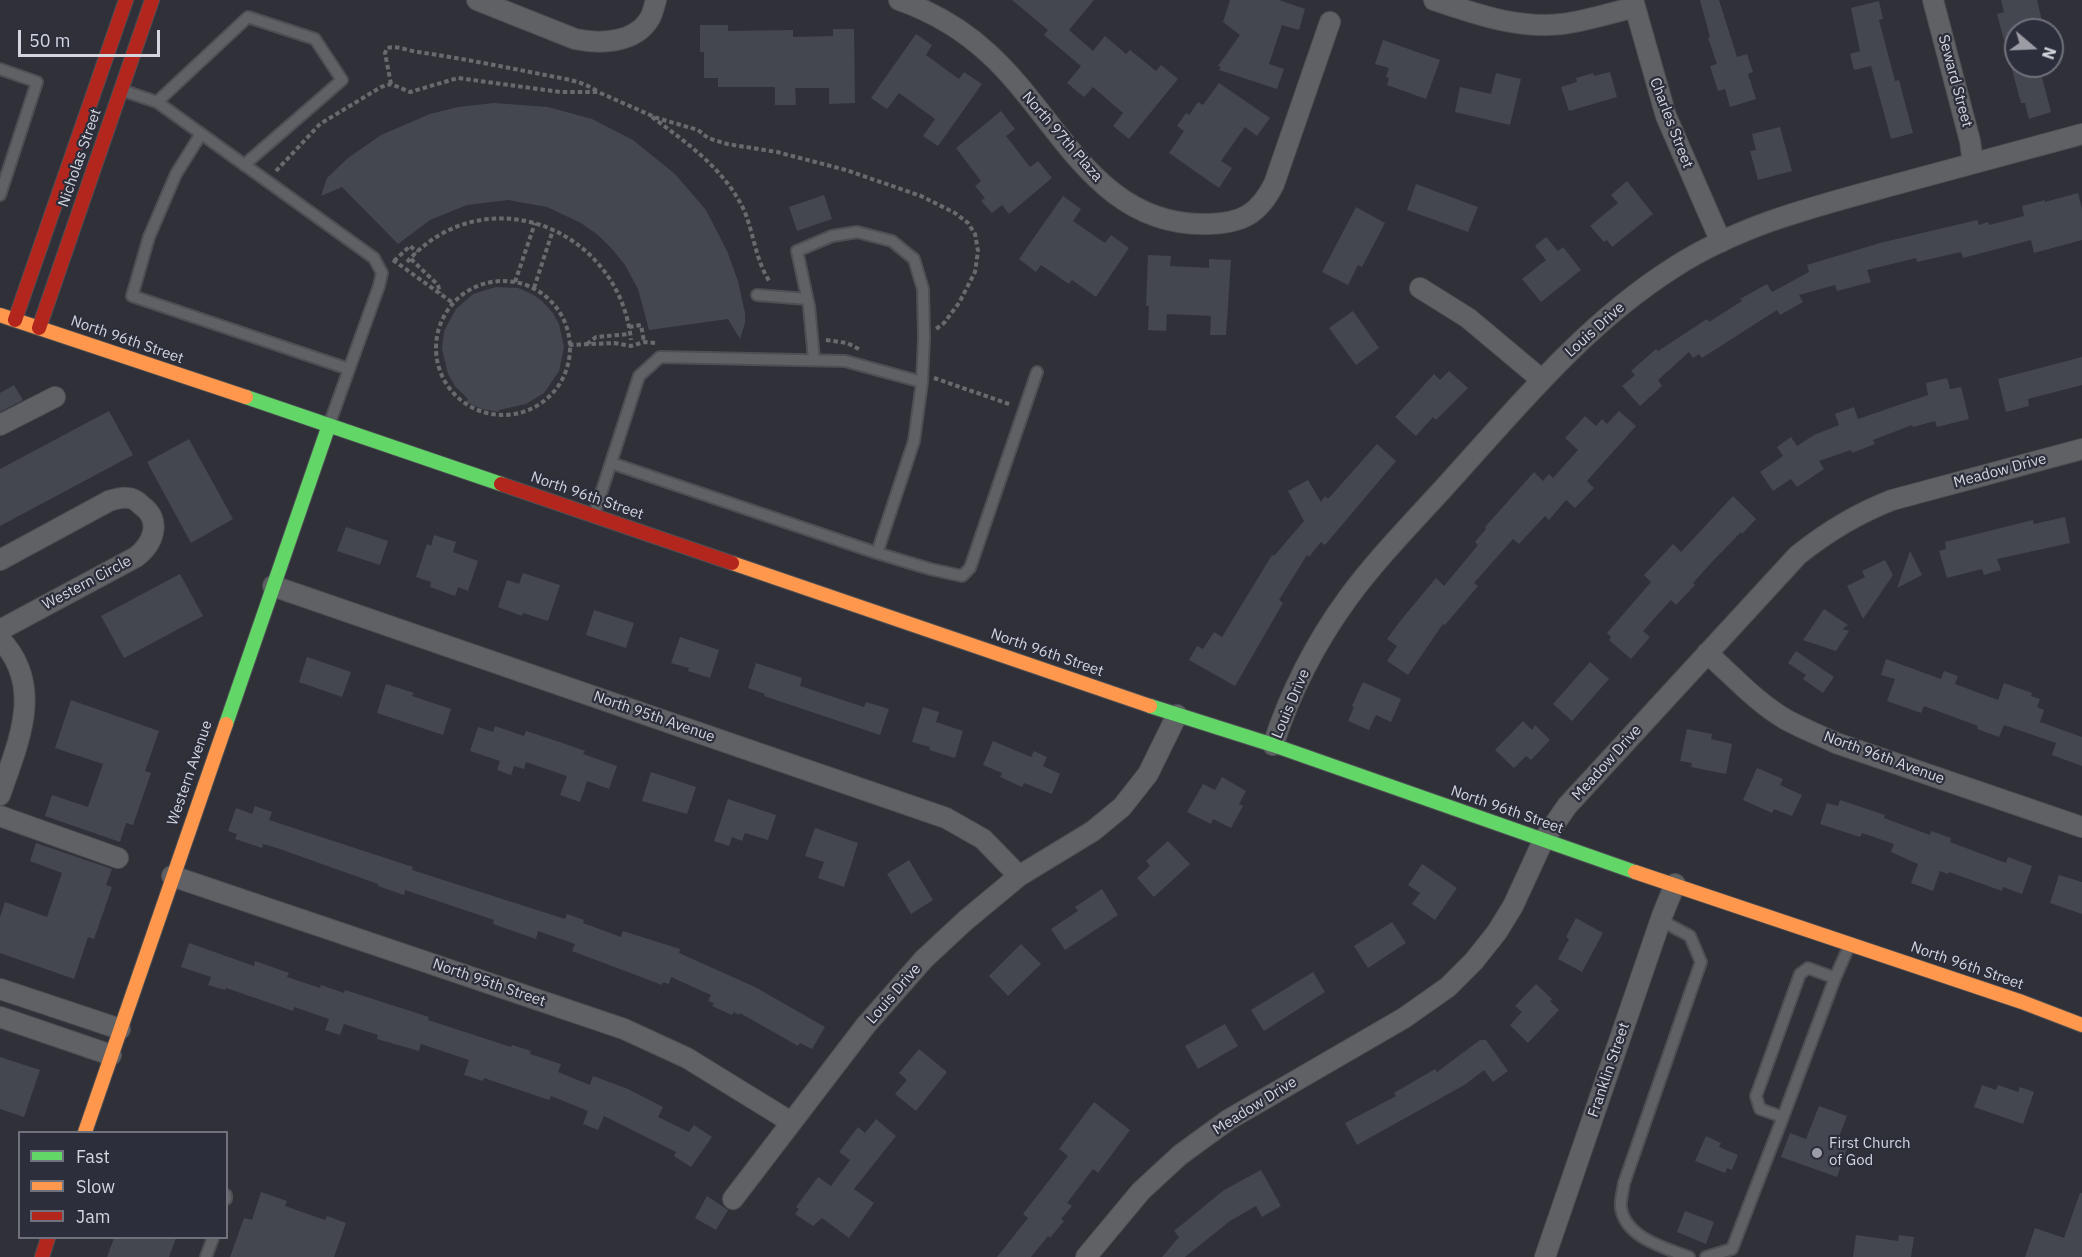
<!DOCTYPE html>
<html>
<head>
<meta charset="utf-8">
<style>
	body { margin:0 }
	#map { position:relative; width:2082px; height:1257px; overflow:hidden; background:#303138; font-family:"IBM Plex Sans",sans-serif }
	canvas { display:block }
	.legend { position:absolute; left:18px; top:1131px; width:210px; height:108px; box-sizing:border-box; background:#2c2f3b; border:2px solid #6f727c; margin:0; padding:8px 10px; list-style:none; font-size:18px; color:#d4d6de }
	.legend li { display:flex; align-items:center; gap:12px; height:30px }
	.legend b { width:30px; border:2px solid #6f727c }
	.north { position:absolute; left:2004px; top:18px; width:60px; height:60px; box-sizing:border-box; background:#2c2f3b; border:2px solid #6f727c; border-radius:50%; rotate:109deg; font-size:16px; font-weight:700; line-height:24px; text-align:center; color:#d4d6de }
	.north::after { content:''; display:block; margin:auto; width:21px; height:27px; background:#9b9ca4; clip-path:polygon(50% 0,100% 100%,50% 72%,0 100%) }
	.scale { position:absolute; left:18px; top:30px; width:142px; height:27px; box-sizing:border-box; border:3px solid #d4d6de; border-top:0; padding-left:8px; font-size:18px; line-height:21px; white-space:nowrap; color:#d4d6de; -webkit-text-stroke:4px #2c2f3b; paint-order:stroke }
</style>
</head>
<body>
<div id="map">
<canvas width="2082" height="1257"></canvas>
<ul class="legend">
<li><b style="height:8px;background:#63d668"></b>Fast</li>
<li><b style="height:8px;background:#ff974d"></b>Slow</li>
<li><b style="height:8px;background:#b3261e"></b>Jam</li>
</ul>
<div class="north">N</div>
<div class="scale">50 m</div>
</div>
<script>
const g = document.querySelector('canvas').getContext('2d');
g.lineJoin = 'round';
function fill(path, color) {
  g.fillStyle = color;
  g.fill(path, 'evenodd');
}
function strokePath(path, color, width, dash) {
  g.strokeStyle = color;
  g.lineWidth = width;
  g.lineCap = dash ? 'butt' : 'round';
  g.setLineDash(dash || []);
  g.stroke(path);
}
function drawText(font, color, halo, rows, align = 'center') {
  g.font = font + ' "IBM Plex Sans",sans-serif';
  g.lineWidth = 4.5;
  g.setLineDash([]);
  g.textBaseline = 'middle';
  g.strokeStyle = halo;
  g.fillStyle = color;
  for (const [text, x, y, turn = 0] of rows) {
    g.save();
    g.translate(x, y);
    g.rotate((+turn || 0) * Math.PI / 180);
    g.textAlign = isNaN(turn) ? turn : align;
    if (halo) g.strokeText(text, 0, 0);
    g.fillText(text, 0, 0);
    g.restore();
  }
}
fill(new Path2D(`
	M1012,0H1094L1069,30L1093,51L1105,36L1126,54L1130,50L1156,71L1161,65L1178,79L1129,139L1113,126L1123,113L1093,87L1084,97L1067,83L1081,66L1044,35L1048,30Z
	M1230,0H1279L1305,9L1299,30L1282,25L1269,64L1284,69L1277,89L1219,70L1221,67L1218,66L1240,35L1223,22Z
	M1700,0H1719L1737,57L1747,54L1753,72L1748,74L1756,99L1730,107L1725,89L1718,91L1710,66L1717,64L1708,38L1710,37Z
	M2001,0H2037L2043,25L2025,30H2016V65L2012,66H2039L2051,112L2029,119L2025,103H2021L1997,14L2004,12Z
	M1879,1L1883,19L1879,20L1895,81L1899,80L1913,133L1891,139L1871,66L1854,70L1850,54L1860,51L1851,8Z
	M700,25H728V31L793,30V37L833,36V29H854L855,103L829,104V88H795L796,105H775V87H718V78H704V52H700Z
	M916,34L932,45L926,55L959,79L964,72L982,84L938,146L923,136L935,119L899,93L887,109L871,98Z
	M1383,40L1440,60L1426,99L1387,85L1389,78L1386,77L1389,68L1375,64Z
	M1610,72L1617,97L1569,111L1561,87L1577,82L1576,78L1593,73L1594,76Z
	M1496,73L1521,79L1510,125L1455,112L1460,87L1491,94Z
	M1219,83L1270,118L1257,136L1245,127L1221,161L1232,168L1219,188L1169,153L1184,131L1177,126L1186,113L1189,115L1198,102L1203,105Z
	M494,103L548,107L592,119L633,140L675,174L706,210L727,251L738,281L745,313V323L740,339L728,319L649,330L638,289L625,265L613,250L598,235L581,223L547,207L508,200L467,205L430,220L398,244L342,187L321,196L327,178L348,158L381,135L430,114L458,107Z
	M1001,111L1015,129L1006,136L1030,167L1038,161L1052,178L1009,214L1002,205L992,213L981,201L985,198L975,186L981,181L956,148Z
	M1780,127L1792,171L1758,180L1750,151L1756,150L1752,134Z
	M1627,181L1653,214L1612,247L1607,240L1604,242L1590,226L1618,203L1611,195Z
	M1416,184L1478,207L1468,232L1407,210Z
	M2078,193L2082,209V240L2034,253L2031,240L1963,258L1961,252L1917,262L1916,258L1867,270L1871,282L1837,291L1835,285L1799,295L1803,302L1780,315L1777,310L1702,358L1699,354L1693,358L1689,352L1658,380L1662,386L1640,406L1622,386L1635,375L1631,371L1656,349L1658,351L1707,319L1709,322L1742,301L1740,299L1767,284L1772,292L1809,272L1807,265L1880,243L1977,220L1979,225L1988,222L1989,225L2024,216L2022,206L2045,200V202Z
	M824,195L832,219L797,231L789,207Z
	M1063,196L1081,209L1073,221L1105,243L1111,235L1129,248L1096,297L1072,280L1069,284L1041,265L1036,272L1019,259Z
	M1356,207L1385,223L1362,267L1358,265L1348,285L1322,272Z
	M1546,237L1558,251L1563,247L1581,270L1541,302L1522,279L1546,260L1535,246Z
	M1148,255L1171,256L1170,266L1209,268V259L1231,260L1226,335H1210L1211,316L1167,314L1166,331L1148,330L1149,306H1146Z
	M496,287L518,288L532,294L542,301L553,313L559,324L564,347L559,371L544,393L526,404L499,410V412L482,409L466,402L468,399L455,386L448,374L442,349L444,331L456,309L473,294Z
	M1353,311L1379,348L1356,365L1329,328Z
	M2082,357V385L2028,399L2029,406L2006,412L1998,379Z
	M1449,371L1468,388L1436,420L1433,417L1416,436L1395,417L1434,374L1440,380Z
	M1947,378L1950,389L1961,387L1969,419L1937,427L1935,421L1913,427L1912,425L1873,440L1875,444L1852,453L1851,450L1819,461L1824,469L1797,487L1791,479L1773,491L1760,472L1783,456L1777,447L1791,437L1797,446L1814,435L1839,425L1835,414L1854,407L1858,419L1928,395L1926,383Z
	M14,385L23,400L0,412V393Z
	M109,411L133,455L0,526V469Z
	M1619,411L1636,426L1587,481L1594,488L1575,508L1566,500L1549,520L1545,516L1519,544L1513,539L1474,583L1478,586L1445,625L1443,624L1408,675L1387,661L1397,646L1387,639L1401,620L1436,578L1444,586L1478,545L1475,542L1486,529L1485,527L1534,472L1543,481L1549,474L1553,478L1578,450L1565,438L1585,416L1596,426L1602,419L1607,424Z
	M189,439L233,519L191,543L147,462Z
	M1377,444L1396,461L1325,545L1321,542L1309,557L1307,555L1279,600L1283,603L1235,686L1189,660L1197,646L1203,649L1214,632L1222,637L1272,555L1274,556L1304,521L1288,491L1308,480L1321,502L1325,496L1328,499Z
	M1733,496L1756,519L1742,534L1741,532L1711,563L1693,583L1695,585L1676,605L1671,600L1643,631L1650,637L1631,659L1609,640L1611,637L1607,633L1651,582L1644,575L1673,544L1681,552Z
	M2065,517L2070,543L1997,559L2001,570L1984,575L1982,569L1947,578L1939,551L1946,549L1945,542L2033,520L2034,524Z
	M346,527L388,541L380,565L337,551Z
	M434,535L456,542L453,552L478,561L468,591L458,587L455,596L430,587L431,582L416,577L427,544L431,546Z
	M1910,551L1922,575L1897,588Z
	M1885,560L1893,575L1863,619L1847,586L1865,577L1862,571Z
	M523,573L560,585L548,621L523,613L522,616L498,607L507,580L519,584Z
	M180,574L203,616L124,658L101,616Z
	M1824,609L1848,625L1842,629L1849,631L1836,651L1803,640Z
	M594,610L634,623L626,648L586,635Z
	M680,637L719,650L710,678L688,671L689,668L671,663Z
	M1796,651L1834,677L1823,693L1803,679L1806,675L1788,663Z
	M307,657L351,672L342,697L299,682Z
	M1886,659L1941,679L1944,671L1958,676L1955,684L1998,700L2004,683L2032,693L2031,696L2040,699L2037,707L2044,710L2040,722L2082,737V766L2052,755L2056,743L2004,725L1999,737L1977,729L1978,726L1924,706L1921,713L1887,701L1895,679L1881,675Z
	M1590,662L1609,679L1572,721L1553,704Z
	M756,663L802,678L800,686L864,707L866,702L889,709L880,735L764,696L765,694L748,688Z
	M1363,682L1401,699L1391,722L1376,715L1369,730L1348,721L1354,707L1352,706Z
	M386,684L414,693L412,696L451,709L443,735L377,713Z
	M71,700L159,731L145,771L151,773L133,825L126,823L120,842L45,816L52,795L88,807L103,764L55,748Z
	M923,707L939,712L936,722L963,731L955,758L929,750L930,747L912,742Z
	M1523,721L1532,730L1535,725L1550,740L1531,760L1526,756L1514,768L1495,750Z
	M495,726L524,736L526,731L560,742L585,751L583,754L617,766L609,789L587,781L580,802L560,795L567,776L526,762L524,769L514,766L511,775L497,770L500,761L470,751L478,727L493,732Z
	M1687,729L1712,734L1711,739L1732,744L1726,774L1691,767L1692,763L1680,761Z
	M993,741L1031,757L1034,751L1047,757L1043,766L1060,774L1052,794L1024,783L1022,787L1000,777L1002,773L983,765Z
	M1757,768L1783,779L1780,785L1802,795L1792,816L1774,809L1772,813L1743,800Z
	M651,772L696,787L687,814L642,801Z
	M1222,777L1246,791L1239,804L1243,806L1231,828L1213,819L1211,824L1187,812L1203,784L1215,790Z
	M728,799L776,815L768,840L745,833L742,841L732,837L729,846L714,841Z
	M1840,800L1885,815L1884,818L1930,835L1931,831L1951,838L1950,842L2006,863L2008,857L2032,866L2022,894L2003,887L2002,891L1949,872L1948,874L1940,871L1933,891L1911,883L1918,864L1891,852L1894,844L1862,833L1860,837L1820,824L1827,803L1838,806Z
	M255,806L272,812L269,820L413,867L412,870L565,919L567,914L584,920L583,923L621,937L623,931L680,949L679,953L755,987L825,1027L812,1049L800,1043L798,1046L740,1013L739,1015L734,1012L732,1015L712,1006L714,1003L708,1001L711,995L671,977L669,984L663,982L662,985L572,951L575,944L538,931L536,939L493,924L494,920L405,890L404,895L378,886V884L277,848L263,844L262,848L235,839L237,834L228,831L236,808L252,814Z
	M815,828L858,843L844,887L818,878L824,862L805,856Z
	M1168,841L1190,864L1154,897L1137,878L1150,866L1146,861Z
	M36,843L112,869L106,885L112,887L94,939L88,937L74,979L0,953V917L5,902L47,917L62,873L30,861Z
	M909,860L933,900L911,914L887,874Z
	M1422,864L1457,888L1435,920L1412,904L1420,893L1408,885Z
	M2059,875L2082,882V914L2050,903Z
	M1102,889L1118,915L1065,950L1051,929L1078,911L1075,907Z
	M1576,918L1603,933L1582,972L1558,959L1569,939L1566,937Z
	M1392,922L1406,943L1368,968L1354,946Z
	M189,943L254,966L255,961L289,973L287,977L320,988L321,985L344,993L345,990L429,1017L428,1020L511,1047L512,1045L531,1051L530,1054L561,1064L558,1072L590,1085L593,1076L628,1089L663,1107L658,1117L689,1132L694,1125L712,1137L691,1167L674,1156L676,1152L604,1116L598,1130L583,1124L588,1111L551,1096L549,1100L484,1078L483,1081L464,1075L469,1060L421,1044L419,1051L377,1039L378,1035L344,1024L340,1035L325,1030L329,1019L294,1007L293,1011L226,988L225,990L208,985L211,977L181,967Z
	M1021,944L1041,964L1008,996L989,976Z
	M1313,972L1325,992L1264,1031L1251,1010Z
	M1536,984L1552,999L1550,1001L1559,1010L1528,1043L1510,1025L1522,1012L1515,1006Z
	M1225,1024L1238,1046L1198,1069L1185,1046Z
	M1480,1040H1486L1508,1071L1493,1082L1484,1070L1466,1084L1357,1145L1345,1123L1396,1096L1394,1093L1435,1069L1437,1072Z
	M919,1049L947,1072L916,1111L895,1094L907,1080L899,1073Z
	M0,1057L40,1070L24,1117L0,1109Z
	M1982,1085L1996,1090L1998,1085L2018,1092L2020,1087L2034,1092L2023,1124L1974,1107Z
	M1094,1102L1130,1130L1098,1173L1093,1169L1067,1203L1072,1206L1061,1219L1064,1221L1050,1238L1048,1236L1031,1257H997L1028,1218L1023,1214L1068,1156L1059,1149Z
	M1819,1106L1847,1116L1838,1139L1849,1143L1837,1177L1781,1157L1790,1133L1806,1139Z
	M876,1119L896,1136L854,1189L874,1203L849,1238L822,1218L813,1226L795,1214L799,1209L796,1207L818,1177L831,1186L850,1160L839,1152L858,1127L865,1133Z
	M1706,1136L1721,1143L1719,1147L1738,1155L1732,1170L1727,1168L1725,1173L1695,1161Z
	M1261,1170L1281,1206L1262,1217L1256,1206L1230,1221L1185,1257H1162L1179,1237L1174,1231L1224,1190Z
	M261,1192L287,1201L285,1206L325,1220L327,1216L346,1223L334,1257H230L244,1218L252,1220Z
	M2080,1193H2082V1257H2025L2035,1228L2064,1238Z
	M707,1196L728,1210L716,1230L695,1218Z
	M1685,1211L1714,1222L1706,1244L1677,1232Z
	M1856,1235L1898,1241L1899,1235L1914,1237L1911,1257H1853Z
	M114,1238H176L169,1257H107Z`), '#444650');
const lane = new Path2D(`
	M0,69L37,82L0,195
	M121,90L157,102L374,258L382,273L379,286L329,425
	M157,102L248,17L315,39L342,80L244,165
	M201,134L176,174L149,237L132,296L349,369
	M757,295L807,299
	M814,359L809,306L797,251L832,236L857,232L892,241L914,259L923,289L924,338L922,382
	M594,515L639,376L660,357L845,361L922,382L914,441L877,553L611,463
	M877,553L930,569L962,576L970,568L1037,372
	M1660,920L1690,936L1701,962L1624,1183C1623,1191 1620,1201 1621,1208C1626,1238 1665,1248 1689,1257
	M1835,978L1808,968L1800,974L1756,1096L1760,1109L1783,1117L1835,978L1850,944
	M226,1195V1199
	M206,1257L213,1238
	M1706,1257L1732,1249L1783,1117`);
const street = new Path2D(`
	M477,0L575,39C599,44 635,44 650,18C653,13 654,6 656,0
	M899,0C933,12 961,28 988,53C1059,117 1096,228 1209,224C1242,223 1259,214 1274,184L1330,22
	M1434,0C1476,14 1517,29 1562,24C1586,21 1611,13 1635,7
	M1633,0L1666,116L1721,242
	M1933,0L1970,141L1973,163
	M1420,288L1468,318L1542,380
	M0,425L55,397
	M0,560L109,501C115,499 122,497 128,498C133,498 138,502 141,505C163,520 153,544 136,557L0,630
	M273,586L946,818L983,839L1019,876
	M0,639C45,686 18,743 0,795
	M1707,653C1732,675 1756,702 1785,719C1801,728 1819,735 1836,743L2082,827
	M1273,745C1290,693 1316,642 1348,598C1376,560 1410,525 1442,490C1514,411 1582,326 1673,268C1738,226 1812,207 1886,187C1951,169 2017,152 2082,134
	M0,816L118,858
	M172,876L624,1029L687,1058L791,1122
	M0,989L120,1029
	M0,1017L111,1055
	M733,1199L866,1025L924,959L966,920L1019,876L1093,831L1122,807L1148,774L1177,715
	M1086,1257L1141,1191L1180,1155L1228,1120L1404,1018L1448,987L1474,961L1497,932L1513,906L1543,841L1567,806L1798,555C1828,531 1856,514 1892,500L2082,449
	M1545,1257L1662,916L1675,884`);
const fast = new Path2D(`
	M246,397L501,484
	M1150,706L1273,745L1635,872
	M226,724L329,425`);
const slow = new Path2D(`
	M0,315L246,397
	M732,563L1150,706
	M1635,872L2022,1002L2082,1025
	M85,1132L226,724`);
const jam = new Path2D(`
	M15,320L126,0
	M39,328L152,0
	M501,484L732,563
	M42,1257L48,1238`);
strokePath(lane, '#4d4f54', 14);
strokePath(street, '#4d4f54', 22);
strokePath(fast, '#4d4f54', 16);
strokePath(slow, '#4d4f54', 16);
strokePath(jam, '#4d4f54', 16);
strokePath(new Path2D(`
	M391,84L385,53L387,48C397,45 408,51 418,52C459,58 500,66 540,74C559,78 581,80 597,91
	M652,117C687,143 723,168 743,208C754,232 755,260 770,282
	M276,171L320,124L381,87L391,84L410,92L458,78L560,92H598L657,118L698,130L708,138L727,144L777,152L846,170L921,196L955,213L968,223L975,234L978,251L975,272L959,303L944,323L936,329
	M411,259L438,285L440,293
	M393,260L453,303
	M394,261L410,246L417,252
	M407,262C484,175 619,227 631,340
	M436 348a67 67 0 1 1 134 0a67 67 0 1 1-134 0Z
	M515,282L535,223
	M534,288L553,230
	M629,327L641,325L644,342
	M826,340L847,343L859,349
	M587,344L596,337L630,334
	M569,345L614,343L631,346L644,342L656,343
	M934,378L1012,405`), '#696a6e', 4, [4.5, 3]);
strokePath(lane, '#606165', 10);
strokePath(street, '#606165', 20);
strokePath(fast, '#63d668', 14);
strokePath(slow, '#ff974d', 14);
strokePath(jam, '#b3261e', 14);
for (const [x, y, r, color] of [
	[1817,1153,6,"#9b9ca4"]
]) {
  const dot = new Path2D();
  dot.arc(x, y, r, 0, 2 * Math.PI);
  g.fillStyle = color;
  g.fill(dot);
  strokePath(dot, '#2c2f3b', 2);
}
drawText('15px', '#d4d6de', '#2c2f3b', [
	["Seward Street",1955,81,75],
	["Charles Street",1671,123,69],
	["North 97th Plaza",1062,137,49],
	["Nicholas Street",80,158,-71],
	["Louis Drive",1595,330,-42],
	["North 96th Street",127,340,19],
	["Meadow Drive",2000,471,-15],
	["North 96th Street",587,496,19],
	["Western Circle",87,583,-28],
	["North 96th Street",1047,653,19],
	["Louis Drive",1291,704,-67],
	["North 95th Avenue",654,717,19],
	["North 96th Avenue",1884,758,20],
	["Meadow Drive",1607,763,-48],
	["Western Avenue",190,773,-71],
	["North 96th Street",1507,810,19],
	["North 96th Street",1967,966,19],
	["North 95th Street",489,983,19],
	["Louis Drive",894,994,-49],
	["Franklin Street",1609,1070,-71],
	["Meadow Drive",1255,1106,-32]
]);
drawText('15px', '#d4d6de', '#2c2f3b', [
	["First Church",1829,1144],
	["of God",1829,1161]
], 'left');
</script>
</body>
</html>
